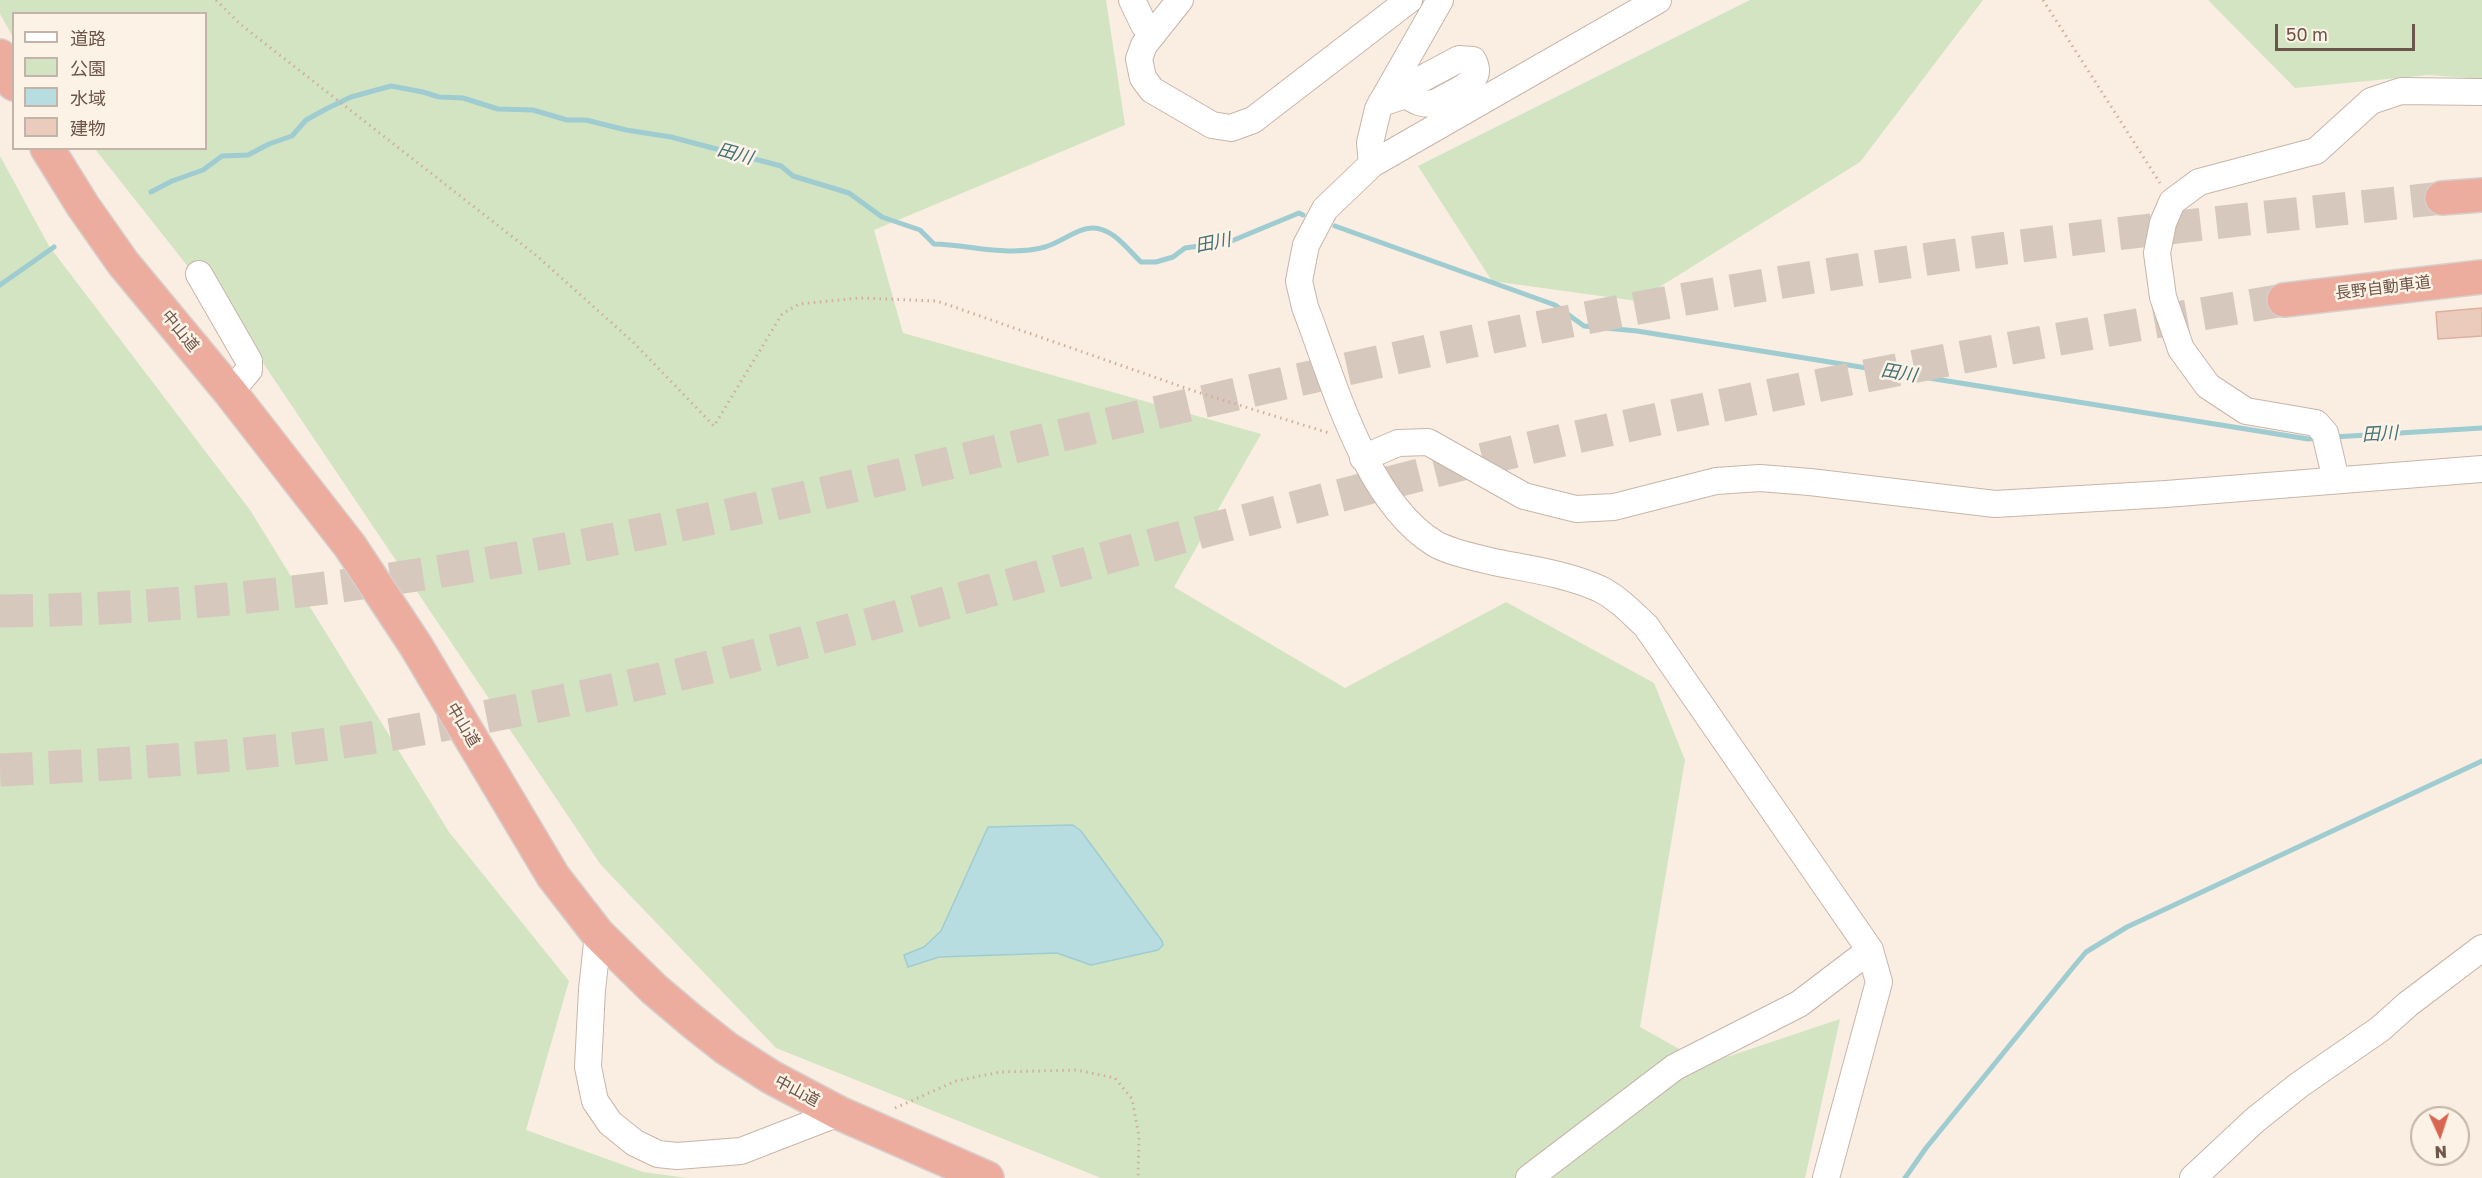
<!DOCTYPE html>
<html>
<head>
<meta charset="utf-8">
<style>
	body { margin:0 }
	#map { position:relative; width:2482px; height:1178px; overflow:hidden; background:#f9eee1; font-family:"Golos Text","Noto Sans JP",sans-serif }
	canvas { display:block }
	.legend { position:absolute; left:12px; top:12px; width:195px; height:138px; box-sizing:border-box; background:#fdf2e6; border:2px solid #c3b3a8; margin:0; padding:8px 10px; list-style:none; font-size:18px; color:#6d554b }
	.legend li { display:flex; align-items:center; gap:12px; height:30px }
	.legend b { width:30px; border:2px solid #c3b3a8 }
	.north { position:absolute; left:2410px; top:1106px; width:60px; height:60px; box-sizing:border-box; background:#fdf2e6; border:2px solid #c3b3a8; border-radius:50%; rotate:177deg; font-size:16px; font-weight:700; line-height:24px; text-align:center; color:#6d554b }
	.north::after { content:''; display:block; margin:auto; width:21px; height:27px; background:#d76652; clip-path:polygon(50% 0,100% 100%,50% 72%,0 100%) }
	.scale { position:absolute; left:2275px; top:24px; width:140px; height:27px; box-sizing:border-box; border:3px solid #6d554b; border-top:0; padding-left:8px; font-size:18px; line-height:21px; white-space:nowrap; color:#6d554b; -webkit-text-stroke:4px #fdf2e6; paint-order:stroke }
</style>
</head>
<body>
<div id="map">
<canvas width="2482" height="1178"></canvas>
<ul class="legend">
<li><b style="height:8px;background:#fff"></b>道路</li>
<li><b style="height:16px;background:#d2e4c2"></b>公園</li>
<li><b style="height:16px;background:#b8dde0"></b>水域</li>
<li><b style="height:16px;background:#ebcbbc"></b>建物</li>
</ul>
<div class="north">N</div>
<div class="scale">50 m</div>
</div>
<script>
const g = document.querySelector('canvas').getContext('2d');
g.lineJoin = 'round';
function fill(path, color) {
  g.fillStyle = color;
  g.fill(path, 'evenodd');
}
function strokePath(path, color, width, dash) {
  g.strokeStyle = color;
  g.lineWidth = width;
  g.lineCap = dash ? 'butt' : 'round';
  g.setLineDash(dash || []);
  g.stroke(path);
}
function drawText(font, color, halo, rows, align = 'center') {
  g.font = font + ' "Golos Text","Noto Sans JP",sans-serif';
  g.lineWidth = 5;
  g.setLineDash([]);
  g.textBaseline = 'middle';
  g.strokeStyle = halo;
  g.fillStyle = color;
  for (const [text, x, y, turn = 0] of rows) {
    g.save();
    g.translate(x, y);
    g.rotate((+turn || 0) * Math.PI / 180);
    g.textAlign = isNaN(turn) ? turn : align;
    if (halo) g.strokeText(text, 0, 0);
    g.fillText(text, 0, 0);
    g.restore();
  }
}
fill(new Path2D(`
	M0,0H1106L1125,125L874,230L903,333L1261,434L1174,587L1345,688L1506,602L1654,683L1685,760L1640,1027L1706,1064L1840,1019L1805,1178H1101L776,1048L601,865L257,354L95,149L206,148V14H14L13,37L0,14Z
	M1750,0H1983L1860,162L1637,301L1492,281L1418,166Z
	M2208,0H2482V79L2428,75L2295,88Z
	M0,156L49,246L250,510L449,832L569,981L526,1130L643,1172L687,1178H0Z`), '#d2e4c2');
const water = new Path2D(`
	M1073,825L1081,831L1162,941L1163,945L1158,950L1091,965L1057,953L939,957L908,967L904,955L924,947L941,931L988,827Z`);
fill(water, '#b8dde0');
strokePath(water, '#9fccd1', 1.5);
strokePath(new Path2D(`
	M151,192L172,181L203,170L222,156L248,155L269,144L292,136L306,120L326,109L351,97L391,86L423,92L439,97L463,98L498,109L533,110L567,120H586L626,130L671,137L781,166L793,176L849,193L882,217L920,230L934,244C971,245 1008,257 1045,247C1060,243 1077,228 1093,228C1113,228 1128,250 1141,262H1156L1173,257L1185,248L1229,242L1299,213L1303,215
	M1335,226L1555,305L1584,326L1637,331L2308,439L2319,438
	M0,285L54,247
	M2334,437L2482,428
	M1905,1178L1926,1148L2075,965L2086,952L2127,927L2482,761`), '#9fccd1', 5);
const building = new Path2D(`
	M2482,308V336L2438,339L2436,312Z`);
fill(building, '#ebcbbc');
strokePath(building, '#dcb19e', 1.5);
strokePath(new Path2D(`
	M0,611C355,609 700,524 1043,440C1172,408 1302,379 1432,350C1614,310 1799,277 1984,251C2136,230 2289,215 2442,198
	M0,770C144,763 290,755 432,727C543,706 655,682 764,653C923,611 1080,563 1239,522C1353,492 1466,462 1581,436C1814,384 2048,339 2284,300`), '#d6c8bc', 33, [33, 16]);
const minor = new Path2D(`
	M1132,0L1144,25L1154,33
	M1180,0L1144,45L1139,59L1143,78L1152,90L1212,125L1231,128L1253,120L1409,0
	M1658,0L1372,164L1325,209L1306,245L1299,281L1305,307C1333,380 1365,500 1434,543C1448,552 1478,558 1494,562C1529,569 1567,574 1600,589C1618,598 1632,613 1646,626L1870,950L1879,982L1826,1178
	M1381,103L1406,95C1414,100 1423,106 1433,103C1439,102 1445,97 1450,95C1465,87 1483,79 1473,60L1459,59L1384,99
	M1372,164L1370,143L1378,109L1440,0
	M199,274L249,361V370L230,392
	M1363,458L1398,443L1428,442L1524,496L1576,509L1614,507L1716,481L1760,478L1810,482L1995,504L2166,494L2482,469
	M2336,480L2325,433L2316,423L2246,411L2208,386L2181,349L2163,297L2157,253L2163,223L2172,202L2199,182L2316,151L2371,101L2401,91L2482,92
	M598,934L592,990L588,1067L595,1101L610,1123L635,1143L658,1154L677,1156L741,1151L839,1113
	M1529,1178L1675,1067L1799,1004L1870,950
	M2193,1178L2255,1120L2299,1085L2380,1029L2408,1004L2482,948`);
const highway = new Path2D(`
	M0,56L14,84
	M47,148L83,206L123,263L230,392L350,546L416,646L553,876L598,934L654,989L693,1022L726,1048L771,1077L839,1113L987,1178
	M2442,198L2482,195
	M2284,300L2482,277`);
strokePath(minor, '#c8b5aa', 28);
strokePath(highway, '#d6cfcd', 36);
strokePath(new Path2D(`
	M216,0L240,24L537,256L634,343L714,426L782,314L799,304L859,298L937,301L1197,392L1329,433
	M2043,0L2160,183
	M895,1108L956,1081L1000,1072L1077,1070L1115,1078L1132,1099L1139,1136L1138,1178`), '#d0af9f', 3, [1.5, 4.5]);
strokePath(minor, '#fff', 26);
strokePath(highway, '#edad9e', 33);
drawText('16px', '#6d554b', '#fdf2e6', [
	["長野自動車道",2383,288,-7],
	["中山道",180,331,50],
	["中山道",463,725,59],
	["中山道",797,1091,28]
]);
drawText('italic 18px', '#447378', '#fdf2e6', [
	["田川",735,154,15],
	["田川",1213,243,-11],
	["田川",1899,373,9],
	["田川",2380,434,-3]
]);
</script>
</body>
</html>
